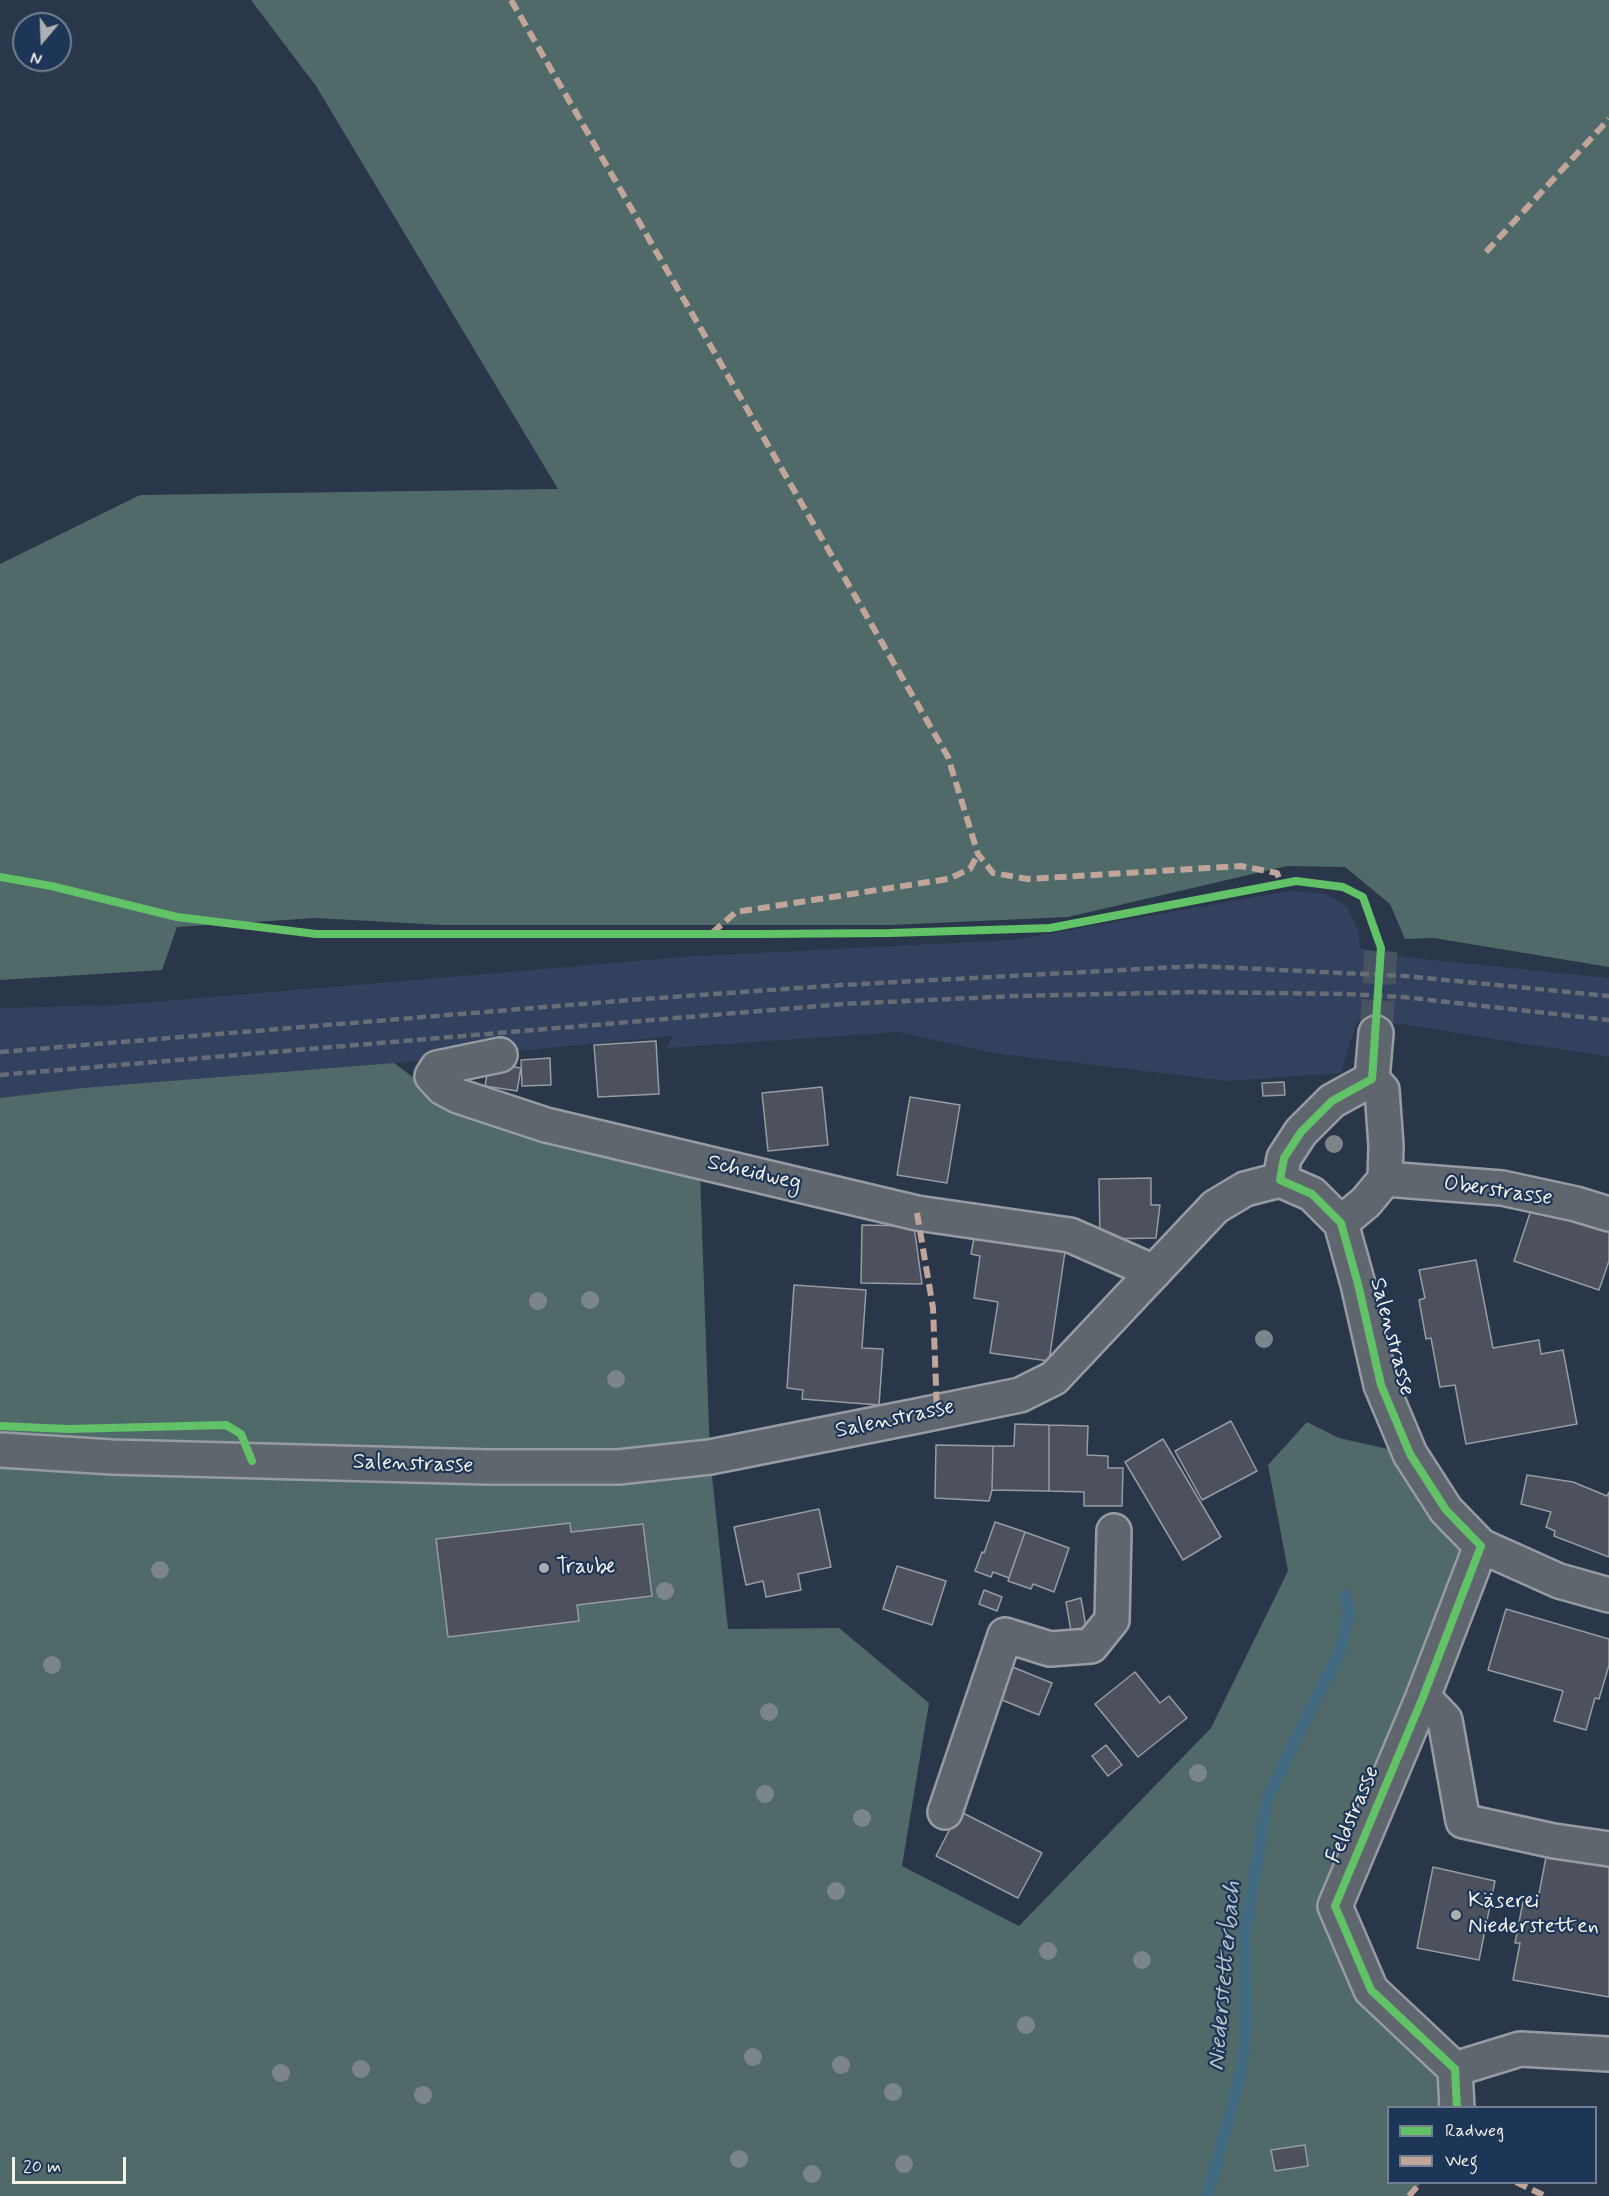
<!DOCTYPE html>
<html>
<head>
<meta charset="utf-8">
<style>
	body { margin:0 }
	#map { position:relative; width:1609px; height:2196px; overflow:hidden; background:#2a374a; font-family:Mynerve,sans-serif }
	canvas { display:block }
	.legend { position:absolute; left:1387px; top:2106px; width:210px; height:78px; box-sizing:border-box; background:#1d3557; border:2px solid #738091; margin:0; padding:8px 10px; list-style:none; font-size:18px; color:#f4f1e8 }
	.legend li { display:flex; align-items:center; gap:12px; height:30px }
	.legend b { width:30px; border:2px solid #738091 }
	.north { position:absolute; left:12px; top:12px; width:60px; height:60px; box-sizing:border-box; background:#1d3557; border:2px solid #738091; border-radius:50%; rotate:199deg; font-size:16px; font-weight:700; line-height:24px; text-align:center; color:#f4f1e8 }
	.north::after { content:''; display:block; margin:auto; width:21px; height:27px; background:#adb0b1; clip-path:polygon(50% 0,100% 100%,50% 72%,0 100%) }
	.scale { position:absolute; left:12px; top:2157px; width:114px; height:27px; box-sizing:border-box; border:3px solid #f4f1e8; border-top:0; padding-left:8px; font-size:18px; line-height:21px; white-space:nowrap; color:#f4f1e8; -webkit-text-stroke:4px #1d3557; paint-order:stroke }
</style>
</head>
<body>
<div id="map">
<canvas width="1609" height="2196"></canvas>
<ul class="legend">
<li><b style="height:8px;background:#61c268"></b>Radweg</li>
<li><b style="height:8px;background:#c0a59a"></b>Weg</li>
</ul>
<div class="north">N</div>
<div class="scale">20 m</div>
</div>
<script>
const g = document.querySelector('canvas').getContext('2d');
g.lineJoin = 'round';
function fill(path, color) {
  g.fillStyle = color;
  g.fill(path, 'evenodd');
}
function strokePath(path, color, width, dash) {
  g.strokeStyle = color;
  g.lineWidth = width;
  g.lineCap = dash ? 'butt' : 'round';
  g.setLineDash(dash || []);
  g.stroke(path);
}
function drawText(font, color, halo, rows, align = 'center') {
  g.font = font + ' Mynerve,sans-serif';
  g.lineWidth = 4.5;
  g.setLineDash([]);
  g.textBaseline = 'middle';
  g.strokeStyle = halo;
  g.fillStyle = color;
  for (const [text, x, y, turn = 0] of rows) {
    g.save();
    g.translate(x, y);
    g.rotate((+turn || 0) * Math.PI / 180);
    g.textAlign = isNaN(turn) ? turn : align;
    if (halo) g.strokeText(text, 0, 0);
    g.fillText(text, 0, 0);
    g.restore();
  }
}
fill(new Path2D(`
	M1289,891L1326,894L1346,906L1359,932L1360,948L1403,957L1609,978V1057L1400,1024L1357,1021L1341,1073L1228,1081L993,1053L899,1032L667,1048L673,1036L394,1063L82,1088L0,1098V1008L117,1005L697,956L1013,940Z`), '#32415d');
fill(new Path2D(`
	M251,0H1609V967L1434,938L1405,939L1390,904L1345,867L1287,866L1068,917L890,925H442L316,918L177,927L162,970L0,980V564L140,495L558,489L316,86Z
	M394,1063L418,1081L700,1172L710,1457L728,1629L839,1628L929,1703L902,1866L1019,1926L1211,1728L1288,1571L1268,1465L1307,1422L1339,1438L1410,1454L1481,1546L1335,1906L1371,1990L1455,2069L1457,2107L1388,2108V2182L1421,2183L1409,2196H0V1098L82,1088Z`), '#506a6a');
strokePath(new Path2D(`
	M1207,2196L1241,2073L1246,2027L1245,1934L1267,1800L1294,1742L1339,1653L1349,1614L1345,1595`), '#426b82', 12);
const building = new Path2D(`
	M656,1041L659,1094L598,1097L594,1045Z
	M550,1058L551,1085L522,1086L521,1060Z
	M489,1063L521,1068L517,1091L485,1086Z
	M1284,1082L1285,1095L1263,1096L1262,1083Z
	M822,1087L828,1145L768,1151L762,1093Z
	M910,1097L960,1105L947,1183L897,1175Z
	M1151,1178V1205H1160L1156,1238L1100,1239L1099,1179Z
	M1534,1201L1609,1226V1261L1599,1290L1514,1261Z
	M862,1225L914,1226L922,1284L861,1283Z
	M975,1232L1066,1245L1049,1361L990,1353L998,1302L974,1298L980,1256L971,1254Z
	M1476,1260L1493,1348L1539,1340L1541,1354L1563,1350L1577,1424L1466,1444L1455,1385L1440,1387L1431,1338L1426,1339L1419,1300L1425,1298L1419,1270Z
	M794,1285L866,1290L862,1348L883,1349L879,1405L802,1399L803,1390L787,1388Z
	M1231,1421L1257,1471L1202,1500L1175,1451Z
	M1015,1424L1049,1425V1491L992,1490L993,1446H1014Z
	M1049,1425L1088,1426L1087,1455L1108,1456V1468H1123L1122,1506H1084V1492L1049,1491Z
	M1163,1439L1221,1537L1183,1560L1125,1462Z
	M936,1445L993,1446L992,1490L989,1501L935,1498Z
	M1527,1475L1573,1482L1607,1496L1609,1492V1557L1554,1536L1555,1531L1546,1527L1551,1512L1521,1504Z
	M819,1509L831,1567L798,1574L801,1590L766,1597L763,1581L746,1585L734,1527Z
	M995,1522L1025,1532L1009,1578L993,1572L991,1577L975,1571L982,1552L984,1553Z
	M570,1523L571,1532L643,1524L652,1596L577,1605L579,1621L448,1637L436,1539Z
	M1025,1532L1069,1548L1054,1592L1033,1584L1031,1589L1008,1581Z
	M897,1566L946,1581L932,1625L883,1609Z
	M984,1590L1002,1597L997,1611L979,1604Z
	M1081,1598L1086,1627L1071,1631L1066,1602Z
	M1506,1609L1609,1639V1665L1599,1699L1595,1698L1586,1730L1554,1721L1563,1691L1488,1670Z
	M1005,1664L1052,1683L1039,1715L992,1696Z
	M1135,1672L1160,1703L1169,1696L1187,1718L1138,1757L1095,1704Z
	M1106,1745L1122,1765L1108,1776L1092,1756Z
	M959,1811L1042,1853L1018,1898L936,1856Z
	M1548,1847L1609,1858V1997L1513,1980L1520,1943H1515L1523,1902L1537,1904Z
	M1433,1867L1495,1881L1479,1960L1417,1948Z
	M1305,2145L1308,2166L1275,2171L1271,2150Z`);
fill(building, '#4d515e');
strokePath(building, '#979ca3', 1.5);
strokePath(new Path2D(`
	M1376,1033L1381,948`), '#485362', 33, [33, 16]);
const minor = new Path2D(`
	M500,1055L437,1068L432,1076L443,1088L458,1096L546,1125L917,1213L1070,1235L1154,1272
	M1385,1179L1502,1188L1576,1204L1609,1214
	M1280,1180L1284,1158L1301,1132L1332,1101L1372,1079
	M1341,1223L1366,1202L1385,1179L1386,1146L1382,1090L1372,1079L1376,1033
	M0,1450L112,1457L488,1467H618L710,1457L917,1416L1020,1395L1054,1378L1215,1207L1245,1189L1280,1180L1312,1194L1341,1223L1358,1284L1381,1385L1410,1454L1446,1510L1481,1546L1559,1581L1609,1595
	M1423,1697L1445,1720L1463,1821L1554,1841L1609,1849
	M945,1812L1005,1635L1050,1649L1091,1646L1112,1620L1114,1531
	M1455,2069L1371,1990L1335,1906L1423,1697L1481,1546
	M1455,2069L1520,2049L1609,2054
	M1455,2069L1457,2108`);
strokePath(minor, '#979ca3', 38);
strokePath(minor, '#60666e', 33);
strokePath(new Path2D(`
	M0,1052L630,1000L841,985L1197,966L1405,976L1609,996
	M0,1075L843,1004L1015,996L1197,992L1346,994L1403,997L1609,1020`), '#666d76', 4.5, [9, 4.5]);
strokePath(new Path2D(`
	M511,0L948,757L978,854L993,873L1028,879L1241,866L1277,873L1281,884
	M1486,252L1609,119
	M712,933L736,912L948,879L970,869L978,854
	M917,1213L933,1308L937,1412
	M1516,2182L1545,2196
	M1409,2196L1421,2182`), '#c0a59a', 6, [12, 6]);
strokePath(new Path2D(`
	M0,877L51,886L177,917L316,934H762L890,933L1050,928L1296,881L1343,887L1363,897L1381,948L1372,1079L1332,1101L1301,1132L1284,1158L1280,1180L1312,1194L1341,1223L1358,1284L1381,1385L1410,1454L1446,1510L1481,1546L1423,1697L1335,1906L1371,1990L1455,2069L1457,2108
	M0,1426L68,1429L226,1425L241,1434L252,1461`), '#61c268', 8);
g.fillStyle = '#7b858a';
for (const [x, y] of [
	[1334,1144],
	[590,1300],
	[538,1301],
	[1264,1339],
	[616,1379],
	[160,1570],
	[665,1591],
	[52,1665],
	[769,1712],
	[1198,1773],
	[765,1794],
	[862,1818],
	[836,1891],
	[1048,1951],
	[1142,1960],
	[1026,2025],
	[753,2057],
	[841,2065],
	[361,2069],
	[281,2073],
	[893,2092],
	[423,2095],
	[739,2159],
	[904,2164],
	[812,2174]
]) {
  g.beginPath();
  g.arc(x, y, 9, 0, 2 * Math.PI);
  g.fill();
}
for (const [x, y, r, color] of [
	[544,1568,6,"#adb0b1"],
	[1456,1915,6,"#adb0b1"]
]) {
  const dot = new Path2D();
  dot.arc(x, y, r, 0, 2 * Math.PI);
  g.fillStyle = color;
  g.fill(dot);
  strokePath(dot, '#1d3557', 2);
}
drawText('22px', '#f4f1e8', '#1d3557', [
	["Scheidweg",754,1174,13],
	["Oberstrasse",1498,1192,8],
	["Salenstrasse",1391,1337,75],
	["Salenstrasse",895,1420,-12],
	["Salenstrasse",413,1465,2],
	["Feldstrasse",1354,1815,-67]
]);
drawText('22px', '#f4f1e8', '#1d3557', [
	["Traube",556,1568],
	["Käserei",1468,1902],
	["Niederstetten",1468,1927]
], 'left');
drawText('italic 24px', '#b6c4c6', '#1d3557', [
	["Niederstetterbach",1226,1976,-85]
]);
</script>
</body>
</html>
